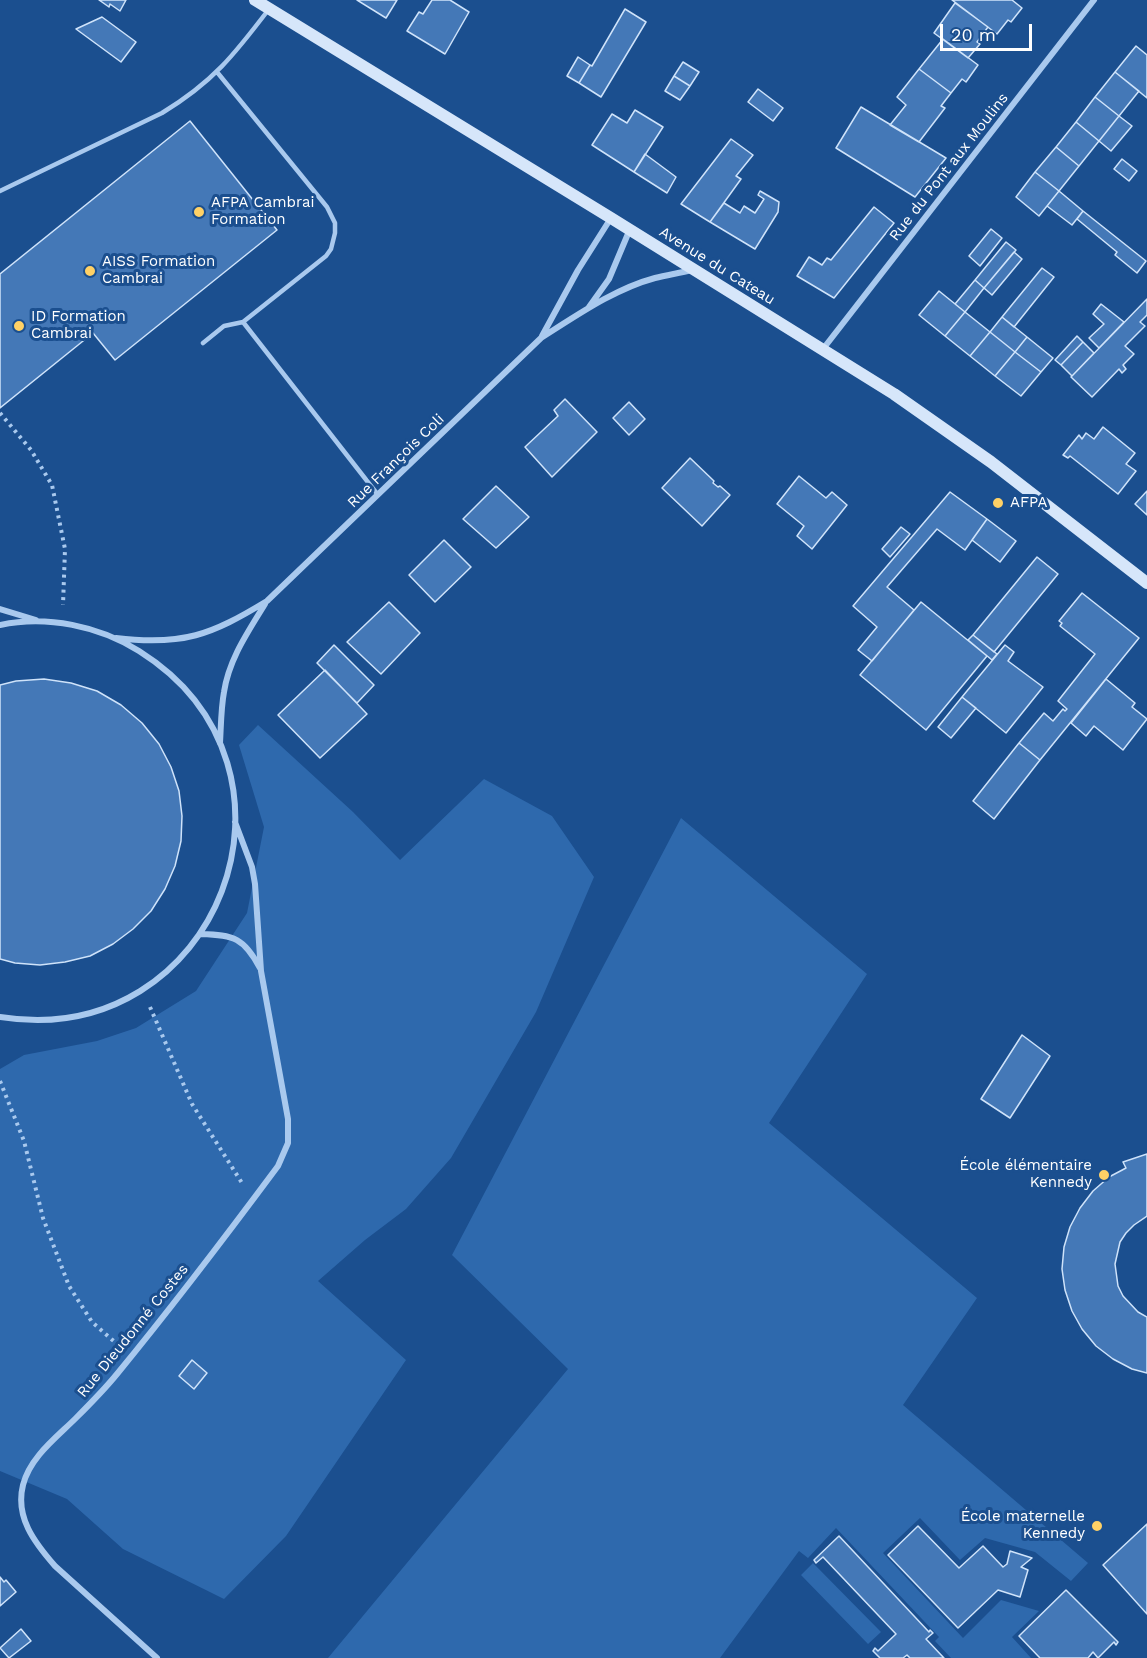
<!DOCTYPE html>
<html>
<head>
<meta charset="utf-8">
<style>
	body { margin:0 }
	#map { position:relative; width:1147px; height:1658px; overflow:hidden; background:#1b4f8f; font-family:"Work Sans",sans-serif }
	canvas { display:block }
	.scale { position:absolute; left:940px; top:24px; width:92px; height:27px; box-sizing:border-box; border:3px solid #fff; border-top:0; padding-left:8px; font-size:18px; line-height:21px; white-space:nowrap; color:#fff; -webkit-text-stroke:4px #1b4f8f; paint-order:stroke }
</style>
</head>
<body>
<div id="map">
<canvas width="1147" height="1658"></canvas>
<div class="scale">20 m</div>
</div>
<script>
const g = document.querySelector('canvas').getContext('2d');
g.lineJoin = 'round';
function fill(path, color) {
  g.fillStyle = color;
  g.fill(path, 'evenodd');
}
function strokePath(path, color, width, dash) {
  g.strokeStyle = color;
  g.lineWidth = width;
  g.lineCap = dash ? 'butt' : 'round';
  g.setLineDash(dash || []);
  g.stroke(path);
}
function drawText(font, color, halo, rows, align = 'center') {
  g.font = font + ' "Work Sans",sans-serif';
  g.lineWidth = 6;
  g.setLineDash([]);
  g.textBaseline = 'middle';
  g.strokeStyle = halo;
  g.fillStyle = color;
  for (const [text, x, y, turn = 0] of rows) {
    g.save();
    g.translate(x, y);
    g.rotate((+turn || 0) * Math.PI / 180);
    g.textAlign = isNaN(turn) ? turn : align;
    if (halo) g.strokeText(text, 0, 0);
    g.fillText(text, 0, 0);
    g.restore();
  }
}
fill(new Path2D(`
	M258,725L353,812L400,860L484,779L552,816L594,877L536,1012L451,1158L406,1209L365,1240L318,1281L406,1360L286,1536L224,1599L123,1549L67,1499L0,1471V1069L24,1055L97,1041L136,1028L196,991L247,913L264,827L239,745Z
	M681,818L867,974L769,1123L977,1298L903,1405L1088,1563L1071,1581L1035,1552L985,1538L960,1560L920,1518L883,1553L963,1638L1001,1600L1039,1611L1012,1637L1031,1658H951L935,1641L939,1637L836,1528L808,1558L799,1551L720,1658H328L568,1369L452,1255Z
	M813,1563L881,1632L868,1644L801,1575Z`), '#2e69ad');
const building = new Path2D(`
	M99,0H126L120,11L110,4L109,7Z
	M357,0H397L386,18Z
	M432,0H450L469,12L445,54L407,31L419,12L423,14Z
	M952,0H1012L1022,8L1011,22L1008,20L997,34Z
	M955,3L988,27L977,42L980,44L968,58L934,33Z
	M625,9L646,22L601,97L579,83L590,65L592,66Z
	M102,17L136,42L121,62L76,29Z
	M943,39L978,65L966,82L962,79L951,93L919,69Z
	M1136,46L1147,55V98L1115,72Z
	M578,57L590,65L579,83L567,76Z
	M683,62L699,72L690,86L674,76Z
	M919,69L951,93L941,106L945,108L919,142L890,125L906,105L897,97Z
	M1115,72L1139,91L1119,116L1095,97Z
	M674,76L690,86L680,100L665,91Z
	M758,89L783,108L773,121L748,102Z
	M1095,97L1119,116L1099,141L1076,122Z
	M861,107L946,158L915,197L836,148Z
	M635,110L663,127L634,172L592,145L612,114L627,123Z
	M1119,116L1132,126L1111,151L1099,141Z
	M190,121L277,230L115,360L93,333L0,408V274Z
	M1076,122L1099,141L1079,166L1056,147Z
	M731,139L753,155L736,176L741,179L710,222L681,204Z
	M1056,147L1079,166L1059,191L1035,172Z
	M645,154L676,177L667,193L634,172Z
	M1122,159L1137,171L1129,181L1114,169Z
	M1035,172L1059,191L1039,216L1016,197Z
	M760,191L779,202L778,212L755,249L710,222L724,203L740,213L744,206L755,213L764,199L758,195Z
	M1059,191L1083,211L1072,225L1047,206Z
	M874,207L894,223L834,298L797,276L809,257L822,265L827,258L831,260Z
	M1083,211L1146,261L1137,273L1115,255L1117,252L1077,219Z
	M991,229L1002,238L980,266L969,256Z
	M1006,242L1016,250L984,288L975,280Z
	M1014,252L1022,259L992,295L984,288Z
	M1042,268L1054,277L1014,327L1002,317Z
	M975,280L984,288L965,312L955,304Z
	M939,291L965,312L945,336L919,315Z
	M1147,299V315L1140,322L1145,326L1125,346L1134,354L1123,365L1126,369L1122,373L1119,369L1092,397L1071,377Z
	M1101,304L1124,322L1099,348L1089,338L1104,324L1093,314Z
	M965,312L990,332L970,356L945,336Z
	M1002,317L1027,337L1015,352L990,332Z
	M990,332L1015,352L995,376L970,356Z
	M1077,336L1083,342L1061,365L1055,360Z
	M1027,337L1053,358L1041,372L1015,352Z
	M1083,342L1094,353L1072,376L1061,365Z
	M1015,352L1041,372L1021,396L995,376Z
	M565,399L597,432L552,477L525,447L558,416L554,410Z
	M629,402L645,419L629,435L613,418Z
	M1103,427L1135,453L1126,464L1136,471L1118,494L1070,456L1068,458L1063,455L1079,435L1082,439L1086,433L1094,439Z
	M690,458L714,481L713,483L718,487L720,486L730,495L702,526L662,488Z
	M799,476L826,498L832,492L847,505L812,549L797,536L804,526L777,504Z
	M496,486L529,517L496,548L463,519Z
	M1147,491V515L1135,504Z
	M950,492L987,519L965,550L937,529L887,587L914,610L872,661L858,650L877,627L853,606Z
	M987,519L1016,541L1000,562L972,540Z
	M901,527L910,534L890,557L882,549Z
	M444,540L471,567L435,602L409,575Z
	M1037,557L1058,574L994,652L973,635Z
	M1082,593L1139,638L1040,760L1019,743L1044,713L1053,721L1063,709L1065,711L1067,709L1058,701L1095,654L1060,626L1062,623L1059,621Z
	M389,602L420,633L381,674L347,642Z
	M921,602L987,656L926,730L860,675Z
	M973,635L997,654L992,660L968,640Z
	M334,645L374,685L357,703L317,663Z
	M1005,645L1014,652L1008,661L1043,687L1006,733L962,697Z
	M325,670L367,714L320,758L278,715Z
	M44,679L71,683L97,691L121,705L142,723L159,744L171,767L179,791L182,816L181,841L175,866L165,889L151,911L133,929L113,944L90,956L65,962L40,965L15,963L0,959V685L16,681Z
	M1106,679L1135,703L1132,707L1147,719L1123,750L1094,726L1086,736L1071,723Z
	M962,697L976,708L951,738L938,727Z
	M1019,743L1040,760L994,819L973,801Z
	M1022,1035L1050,1056L1010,1118L981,1099Z
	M1147,1154V1216L1134,1225L1126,1233L1120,1242L1115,1264L1118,1286L1123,1296L1138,1312L1147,1317V1373L1132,1369L1113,1359L1096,1346L1082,1329L1072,1311L1065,1290L1062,1269L1064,1247L1070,1227L1080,1208L1093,1191L1109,1177L1126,1168L1123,1162Z
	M192,1360L207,1373L194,1389L179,1376Z
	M1147,1524V1614L1103,1565Z
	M918,1526L959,1568L983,1546L1003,1567L1007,1564L1010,1551L1032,1558L1021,1567L1028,1570L1020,1597L998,1590L958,1628L888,1555Z
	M839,1536L929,1632L930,1630L933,1633L926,1639L944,1658H910L907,1655L903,1658H880L873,1651L875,1648L878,1651L896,1634L823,1557L816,1563L814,1560Z
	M0,1577L4,1582L6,1580L16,1592L0,1606Z
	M1066,1590L1118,1642L1116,1645L1114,1642L1098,1658L1093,1652L1088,1658H1040L1019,1636Z
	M21,1629L31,1641L9,1658L0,1648Z`);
fill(building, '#4478b7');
strokePath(building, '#cfe3fa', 1.5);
strokePath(new Path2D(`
	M0,413L31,450L52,485L65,549L63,605
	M150,1007L192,1104L242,1183
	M0,1081L24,1141L43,1218L69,1286L92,1322L117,1344`), '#a9c9ee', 4, [3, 4.5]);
strokePath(new Path2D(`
	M0,191L162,113C213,82 234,55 269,9
	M243,322L378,495
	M203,343L224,326L243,322L326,256L331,249L335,233V223L327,207L217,72`), '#a9c9ee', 4.5);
strokePath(new Path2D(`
	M589,307L609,279L630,229
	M542,336L578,270L611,218
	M823,349L1094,0
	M0,609L36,620
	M0,625C47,615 99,626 139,651C327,769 218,1052 0,1017
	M116,638C183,646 211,635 267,601L541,338C576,316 614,289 655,278C667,275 680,273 692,270
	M220,743C221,726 221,708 224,692C229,659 248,632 265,604
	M201,934C234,935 244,938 260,968
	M157,1658L55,1566C34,1542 15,1517 23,1485C30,1457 57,1437 76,1418C90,1404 104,1390 117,1374C172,1307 226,1236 278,1166L288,1143V1119L261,971L255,884L252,867L235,822`), '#a9c9ee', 6);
strokePath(new Path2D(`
	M255,0L611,218L894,394L991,462L1147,583`), '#d6e6fa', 12);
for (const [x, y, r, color] of [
	[199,212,6,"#ffd166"],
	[90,271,6,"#ffd166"],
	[19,326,6,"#ffd166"],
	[998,503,6,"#ffd166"],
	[1104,1175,6,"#ffd166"],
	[1097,1526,6,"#ffd166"]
]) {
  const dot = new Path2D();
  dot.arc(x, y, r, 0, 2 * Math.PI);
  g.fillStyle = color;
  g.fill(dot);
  strokePath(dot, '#1b4f8f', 2);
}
drawText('15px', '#fff', '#1b4f8f', [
	["Rue du Pont aux Moulins",949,167,-52],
	["Avenue du Cateau",717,266,32],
	["Rue François Coli",396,461,-44],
	["Rue Dieudonné Costes",133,1331,-51]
]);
drawText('15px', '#fff', '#1b4f8f', [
	["AFPA Cambrai",211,203],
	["Formation",211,220],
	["AISS Formation",102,262],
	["Cambrai",102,279],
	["ID Formation",31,317],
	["Cambrai",31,334],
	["AFPA",1010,503],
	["École élémentaire",1092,1166,"right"],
	["Kennedy",1092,1183,"right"],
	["École maternelle",1085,1517,"right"],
	["Kennedy",1085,1534,"right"]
], 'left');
</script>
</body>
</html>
